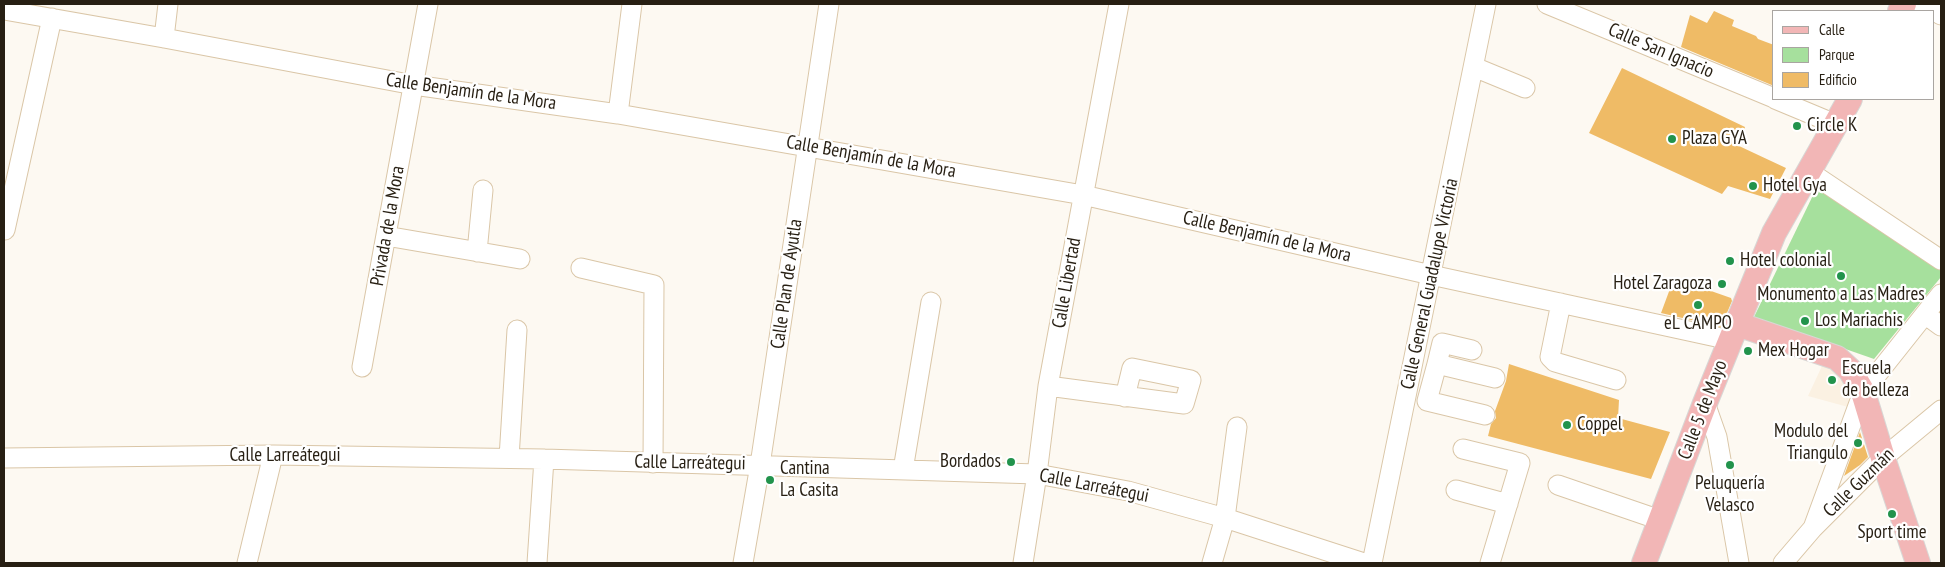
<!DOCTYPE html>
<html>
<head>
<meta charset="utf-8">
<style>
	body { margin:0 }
	#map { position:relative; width:1945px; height:567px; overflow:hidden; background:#fdf9f2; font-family:"PT Sans Narrow",sans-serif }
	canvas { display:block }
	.frame { position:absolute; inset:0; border:5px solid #271f13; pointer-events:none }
	.legend { position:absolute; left:1772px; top:10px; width:162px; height:90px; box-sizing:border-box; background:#fff; border:1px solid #a9a5a1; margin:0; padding:6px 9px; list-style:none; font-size:15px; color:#271f13 }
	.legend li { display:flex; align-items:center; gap:10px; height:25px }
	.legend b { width:25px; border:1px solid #a9a5a1 }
</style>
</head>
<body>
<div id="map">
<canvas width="1945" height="567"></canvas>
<div class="frame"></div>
<ul class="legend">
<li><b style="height:6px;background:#f2b6b6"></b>Calle</li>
<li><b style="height:14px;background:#a6e09d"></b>Parque</li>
<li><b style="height:14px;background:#efbb66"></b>Edificio</li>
</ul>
</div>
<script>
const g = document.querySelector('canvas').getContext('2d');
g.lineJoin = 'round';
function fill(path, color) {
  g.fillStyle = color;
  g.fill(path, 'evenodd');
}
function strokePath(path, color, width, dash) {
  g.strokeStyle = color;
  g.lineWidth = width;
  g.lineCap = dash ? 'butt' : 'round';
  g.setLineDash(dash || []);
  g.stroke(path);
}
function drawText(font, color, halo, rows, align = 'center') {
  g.font = font + ' "PT Sans Narrow",sans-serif';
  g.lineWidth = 4.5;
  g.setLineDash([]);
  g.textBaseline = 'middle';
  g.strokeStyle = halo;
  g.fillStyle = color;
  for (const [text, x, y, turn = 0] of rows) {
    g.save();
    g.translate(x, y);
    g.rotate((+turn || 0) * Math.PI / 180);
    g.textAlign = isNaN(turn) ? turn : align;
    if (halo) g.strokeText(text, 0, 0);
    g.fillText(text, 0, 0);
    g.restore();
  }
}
fill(new Path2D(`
	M1822,366L1844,368L1852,391L1848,407L1808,396Z`), '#fbf1e2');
fill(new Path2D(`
	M1818,185L1941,264V277L1874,359L1754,317Z`), '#a6e09d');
fill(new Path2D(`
	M1714,11L1734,20L1732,26L1756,36L1758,39L1774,45V86L1681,47L1690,15L1707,23Z
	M1622,68L1745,127L1739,146L1786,168L1770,199L1728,186L1722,194L1589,133Z
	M1674,278L1731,298L1732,301L1721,327L1661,313Z
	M1509,364L1619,400L1618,418L1670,432L1651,479L1488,436L1491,424L1496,418L1495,411L1506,381Z
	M1860,432L1868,457L1860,465L1844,476Z`), '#efbb66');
const minor = new Path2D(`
	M1547,4L1774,98
	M1922,4L1941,15
	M4,10L164,38L414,85L618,114L1083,195L1431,275L1730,340
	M164,38L168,4
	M1474,67L1525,88
	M1775,99L1835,124
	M618,114L632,4
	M1808,171L1941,260
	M5,230L52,18
	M386,236L520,259
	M477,252L483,190
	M581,268L654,285L653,463
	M1561,303L1550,357L1555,362L1616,380
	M1926,315L1941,326
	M1437,364L1442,343L1472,350
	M362,367L428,4
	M1048,386L1184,404L1191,380L1132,368L1125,397
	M1705,403L1717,437L1739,563
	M1485,415L1427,401L1437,364L1495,378
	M1463,449L1520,463L1490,563
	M4,458L273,455L544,459L1037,474L1128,491L1225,518L1364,563
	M509,458L517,330
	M903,470L931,302
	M1558,485L1660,520
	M1456,490L1508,504
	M1813,528L1863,392L1941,294
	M247,563L273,455
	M537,563L544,459
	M743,563L760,465L829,4
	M1023,563L1037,474L1048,386L1119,4
	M1212,563L1225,518L1237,427
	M1372,563L1486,4
	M1783,563L1813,528L1883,458L1941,410`);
const major = new Path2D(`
	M1900,11L1904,4
	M1737,324L1837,358L1850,370L1863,392L1883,458L1918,563
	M1644,563L1705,403L1774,233L1850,99`);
strokePath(minor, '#dac6a7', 21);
strokePath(major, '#d8d7d5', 26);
strokePath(minor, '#fff', 19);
strokePath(major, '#f2b6b6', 24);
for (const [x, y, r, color] of [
	[1797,126,5,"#22934c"],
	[1672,139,5,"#22934c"],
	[1753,186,5,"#22934c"],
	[1730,261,5,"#22934c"],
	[1841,276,5,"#22934c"],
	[1722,284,5,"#22934c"],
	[1698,305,5,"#22934c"],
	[1805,321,5,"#22934c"],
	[1748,351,5,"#22934c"],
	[1832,380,5,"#22934c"],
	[1567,425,5,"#22934c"],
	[1858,443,5,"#22934c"],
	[1011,462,5,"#22934c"],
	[1730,465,5,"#22934c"],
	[770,480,5,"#22934c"],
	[1892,514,5,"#22934c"]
]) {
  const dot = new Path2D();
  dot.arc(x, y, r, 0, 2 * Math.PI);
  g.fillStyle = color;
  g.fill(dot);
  strokePath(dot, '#fff', 2);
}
drawText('19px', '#271f13', '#fff', [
	["Calle San Ignacio",1661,51,23],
	["Calle Benjamín de la Mora",471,92,8],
	["Calle Benjamín de la Mora",871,157,10],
	["Privada de la Mora",388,226,-80],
	["Calle Benjamín de la Mora",1267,237,13],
	["Calle Libertad",1067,283,-80],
	["Calle Plan de Ayutla",787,284,-82],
	["Calle General Guadalupe Victoria",1430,284,-78],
	["Calle 5 de Mayo",1703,410,-69],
	["Calle Larreátegui",285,456],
	["Calle Larreátegui",690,463,1],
	["Calle Guzmán",1859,483,-44],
	["Calle Larreátegui",1094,486,11]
]);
drawText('19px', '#271f13', '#fff', [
	["Circle K",1807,126],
	["Plaza GYA",1682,139],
	["Hotel Gya",1763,186],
	["Hotel colonial",1740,261],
	["Hotel Zaragoza",1712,284,"right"],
	["Monumento a Las Madres",1841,295,"center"],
	["Los Mariachis",1815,321],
	["eL CAMPO",1698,324,"center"],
	["Mex Hogar",1758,351],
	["Escuela",1842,369],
	["de belleza",1842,391],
	["Coppel",1577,425],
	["Modulo del",1848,432,"right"],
	["Triangulo",1848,454,"right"],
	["Bordados",1001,462,"right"],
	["Cantina",780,469],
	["La Casita",780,491],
	["Peluquería",1730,484,"center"],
	["Velasco",1730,506,"center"],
	["Sport time",1892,533,"center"]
], 'left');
</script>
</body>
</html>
